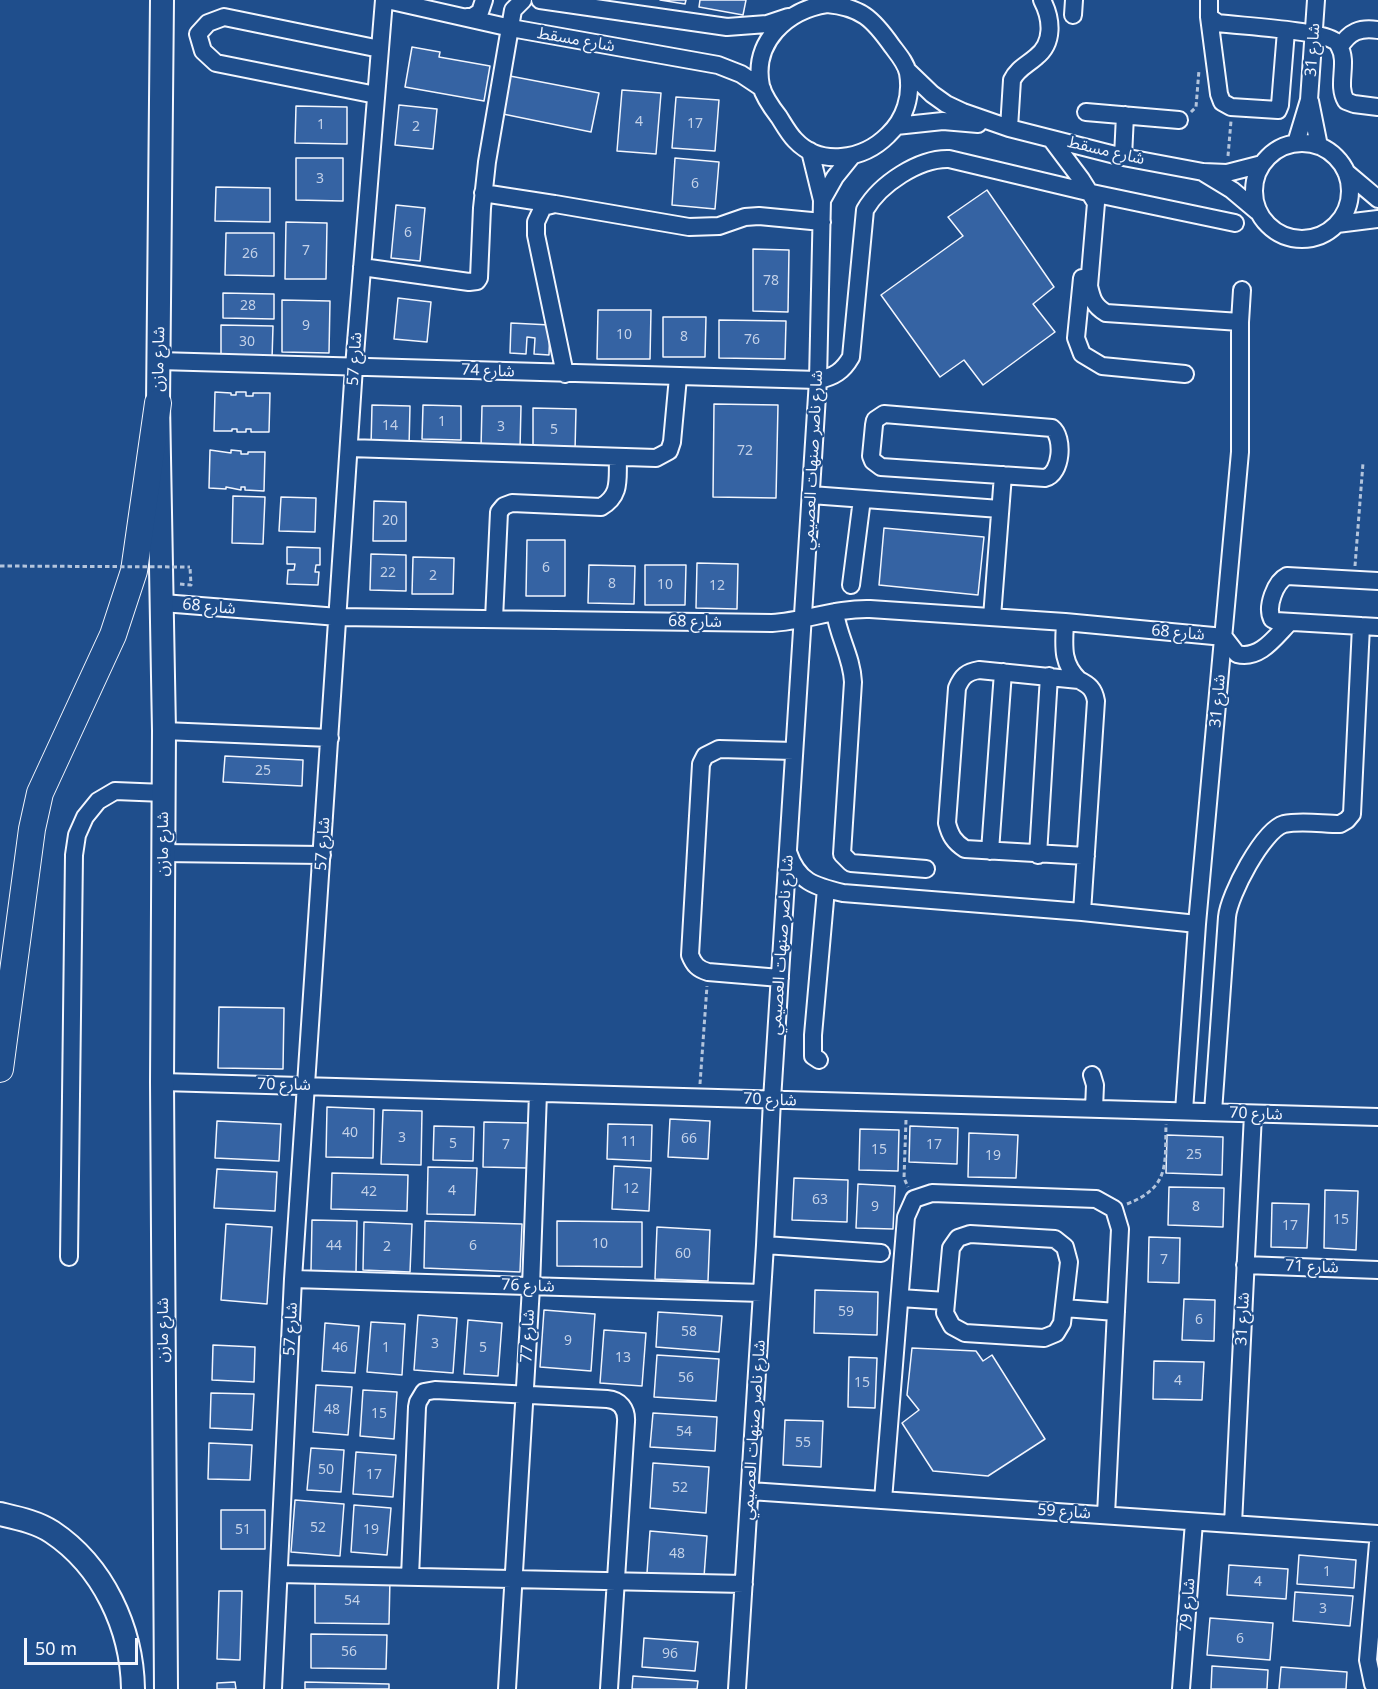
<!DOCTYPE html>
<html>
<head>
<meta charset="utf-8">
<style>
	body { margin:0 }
	#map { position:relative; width:1378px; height:1689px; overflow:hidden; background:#1f4e8c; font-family:"Noto Sans",sans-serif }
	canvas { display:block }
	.scale { position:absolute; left:24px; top:1638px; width:114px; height:27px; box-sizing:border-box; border:3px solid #f2f6ff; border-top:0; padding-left:8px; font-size:18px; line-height:21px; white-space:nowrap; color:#f2f6ff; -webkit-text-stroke:4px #1f4e8c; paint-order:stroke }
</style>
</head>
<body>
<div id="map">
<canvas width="1378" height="1689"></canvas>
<div class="scale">50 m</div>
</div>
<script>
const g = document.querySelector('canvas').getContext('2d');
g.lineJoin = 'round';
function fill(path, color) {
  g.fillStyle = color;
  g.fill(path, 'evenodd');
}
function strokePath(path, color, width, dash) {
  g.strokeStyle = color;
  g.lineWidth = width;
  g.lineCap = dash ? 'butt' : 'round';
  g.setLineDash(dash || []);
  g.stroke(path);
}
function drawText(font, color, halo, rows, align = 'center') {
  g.font = font + ' "Noto Sans","Noto Sans Arabic",sans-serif';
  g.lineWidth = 4.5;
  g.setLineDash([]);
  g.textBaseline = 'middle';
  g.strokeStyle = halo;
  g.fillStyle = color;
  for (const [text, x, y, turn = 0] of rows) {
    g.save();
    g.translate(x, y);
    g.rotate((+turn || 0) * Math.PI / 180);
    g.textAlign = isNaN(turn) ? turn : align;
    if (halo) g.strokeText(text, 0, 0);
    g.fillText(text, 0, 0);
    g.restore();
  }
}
const building = new Path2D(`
	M660,0H686L685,4Z
	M700,0H746L743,15L699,7Z
	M412,47L440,52L439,57L490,66L484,101L405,87Z
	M510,76L599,93L591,132L503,114Z
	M622,90L661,93L656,154L617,151Z
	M676,97L719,100L715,151L672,148Z
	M399,105L437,109L433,149L395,145Z
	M296,106L347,107V144L295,143Z
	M296,158H343V201L296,200Z
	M675,158L719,162L715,209L672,205Z
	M216,187L270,188V222L215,221Z
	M987,190L1054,287L1033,304L1055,332L983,385L964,360L940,377L881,295L963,236L948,217Z
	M396,205L425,208L420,261L391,258Z
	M286,222L327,223L326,279H285Z
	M226,233H274V276L225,275Z
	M753,249L789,250L788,312L753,311Z
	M223,293L274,294V319L223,318Z
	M398,298L431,302L427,342L394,339Z
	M282,300L330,301L329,353L282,352Z
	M598,310H651L650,359H597Z
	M663,317H706L705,357H663Z
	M719,320L786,321L785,359L719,358Z
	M511,323L550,325L549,355L534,354L535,338L527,337L526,354L510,353Z
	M221,325L273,326L272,359H221Z
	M215,392L231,393V395H236V392H246V396H253V393H270L269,432H251V429H246V432H237V429H232V431H214Z
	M714,404L778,405L776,498L713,497Z
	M372,405L410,406L409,447L371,446Z
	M423,405L461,406V440L422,439Z
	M482,406H521L520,449L481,448Z
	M533,408L576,409L575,451H533Z
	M210,450L231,453V450L241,451V454H248V452H265L264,491L245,490V487H241V490L226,487V489L209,488Z
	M233,496L265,497L263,544L232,543Z
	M281,497L316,498L315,532L279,531Z
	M374,501L406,502V541H373Z
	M884,528L984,537L978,595L879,585Z
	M527,540H565V596H526Z
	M287,547L320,548V565H316L315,572H319L318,585L287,584L288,570H294L295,564H287Z
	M371,554L406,555V591L370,590Z
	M413,557L454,558L453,594H412Z
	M697,563L738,564L737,609L696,608Z
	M589,565L635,566L634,604L588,603Z
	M645,565H686L685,605H645Z
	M225,756L303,760L302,786L223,782Z
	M219,1007L284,1008L283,1069L218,1068Z
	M327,1107L374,1109L373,1158L326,1157Z
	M383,1110L422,1111L421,1165L381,1164Z
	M670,1119L710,1121L708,1159L668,1157Z
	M217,1121L281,1124L279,1161L215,1158Z
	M484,1122L529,1123L528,1168L483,1167Z
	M608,1124L652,1125L651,1161L607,1159Z
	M434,1126L474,1127L473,1161L433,1160Z
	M910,1126L958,1128L957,1164L909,1162Z
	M860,1129L899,1130L898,1171L859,1170Z
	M969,1133L1018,1135L1016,1178L968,1177Z
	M1167,1135L1223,1137L1222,1175L1166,1173Z
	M614,1166L651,1168L649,1211L612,1209Z
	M428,1167L477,1168L475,1215L427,1214Z
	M217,1169L277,1172L275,1211L214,1208Z
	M332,1173L408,1175L407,1211L331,1209Z
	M794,1178L848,1180L847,1222L792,1220Z
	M858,1184L895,1186L893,1229L856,1228Z
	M1169,1187L1224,1188L1223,1227L1168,1225Z
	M1325,1190L1358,1191L1356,1250L1324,1248Z
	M1272,1203L1309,1204L1307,1248L1271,1247Z
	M312,1220L357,1221L356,1272L311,1271Z
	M425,1221L522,1224L520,1272L424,1268Z
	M557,1221L642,1222V1267L557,1266Z
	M364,1222L412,1224L410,1272L363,1270Z
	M226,1224L272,1227L267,1304L221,1300Z
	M657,1227L710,1230L708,1281L655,1279Z
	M1149,1237L1180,1238L1179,1283L1148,1282Z
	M815,1290L878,1292L877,1335L814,1333Z
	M1184,1299L1215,1300L1214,1341L1182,1340Z
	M544,1310L595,1314L591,1371L540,1367Z
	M658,1312L722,1316L719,1352L656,1347Z
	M418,1315L457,1318L453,1373L414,1370Z
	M468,1320L502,1323L498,1376L464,1374Z
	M371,1322L405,1324L402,1375L367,1372Z
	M325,1323L359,1326L355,1373L322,1371Z
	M604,1330L646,1333L642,1386L600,1383Z
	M213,1345L255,1347L254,1382L212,1380Z
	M912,1348L976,1351L983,1361L992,1355L1045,1439L988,1476L933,1471L902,1423L919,1410L907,1395Z
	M657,1355L719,1359L716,1401L654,1397Z
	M849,1357L877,1358L875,1408L848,1407Z
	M1154,1361L1204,1362L1202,1400L1153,1399Z
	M316,1385L352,1387L348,1435L313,1432Z
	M363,1390L397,1392L394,1439L360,1436Z
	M211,1393L254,1394L252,1430L210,1428Z
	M653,1413L717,1417L715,1451L650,1447Z
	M785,1420L823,1421L821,1467L783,1465Z
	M209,1443L252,1445L250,1480L208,1479Z
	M311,1448L344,1450L341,1492L307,1490Z
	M356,1452L396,1455L393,1497L353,1494Z
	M653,1463L709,1467L706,1513L650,1508Z
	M295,1500L344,1504L340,1556L291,1552Z
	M354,1505L391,1508L387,1555L351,1552Z
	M221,1510H265V1549H221Z
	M650,1531L707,1536L704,1577L647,1573Z
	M1299,1555L1356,1560L1354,1588L1297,1584Z
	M1229,1565L1288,1569L1286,1599L1227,1595Z
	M315,1577L390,1578L389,1624L315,1623Z
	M219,1591H242L240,1660L217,1659Z
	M1295,1592L1353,1596L1350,1626L1293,1621Z
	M1210,1618L1273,1623L1270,1660L1207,1655Z
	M311,1634L387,1635L386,1669L311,1668Z
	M644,1638L698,1642L695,1671L642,1667Z
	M1212,1666L1268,1670L1267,1689H1211Z
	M1281,1667L1347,1672L1346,1689H1279Z
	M633,1676L698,1681L697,1689H632Z
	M235,1682L236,1689H217V1683Z
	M305,1682L389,1684V1689H305Z`);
fill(building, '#3563a3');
strokePath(building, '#f2f6ff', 1.5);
const minor = new Path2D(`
	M387,0L511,28L718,65L741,74L762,88
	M540,0L727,27L767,24L788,17
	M1209,0V17L1218,23C1240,26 1317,30 1333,40C1336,41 1338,44 1339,46C1349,63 1336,84 1346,101L1354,104L1378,107
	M827,4C861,7 873,19 892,46C898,54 906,63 908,73C912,96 905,119 888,135C863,160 820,167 795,140C789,134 784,125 779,117C772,108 764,97 761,86C752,42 787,10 827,4Z
	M1073,15L1074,0
	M467,17H472L480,12L484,0
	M1209,17L1219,94L1222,102L1231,107L1278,110L1280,105L1286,31
	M1340,47C1349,32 1360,27 1378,30
	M907,70L932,94L946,104L963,112L1009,128L1123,157L1203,172L1227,173L1262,164
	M376,95L216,63L203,51L198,34L208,23L224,17L380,49
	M1310,101L1319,146
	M1086,112L1179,120
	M896,126L943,121L978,124
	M1009,128L1012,80C1017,69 1027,65 1036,57C1054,43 1052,19 1042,0
	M1051,139L1081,179L1096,203L1089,286C1092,299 1094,306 1106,313L1240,322
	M1254 191a48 48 0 1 1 96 0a48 48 0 1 1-96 0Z
	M1296,143L1309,100L1316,0
	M1123,157L1125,115
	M1346,172L1378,199
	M1204,173L1232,190L1257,211
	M483,193L554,204
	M822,200L835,177L852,156
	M1337,224L1378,219
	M362,267L469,282L477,281L479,278L482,208L487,162L513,10L523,0
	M1082,278L1076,338L1082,354L1102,366L1185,374
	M159,361L818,380C834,377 843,371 851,357L865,210C880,184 919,158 949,159L1092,193L1235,223
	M565,374L536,235V222L543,207L555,204L689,227L719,226L745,217L759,216L822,222
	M884,414L1052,428C1064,437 1062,474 1045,478L881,467L873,461L871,456L874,425L875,420Z
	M349,448L656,458L669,451L672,442L678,377
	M811,495L1000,509
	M1378,581L1287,576C1275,582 1266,607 1272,619L1276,621L1378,627
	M851,585L862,499
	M163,603L338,617L772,623C805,621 837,608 870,609L1065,622L1224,637L1237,654C1260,660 1275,637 1290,622
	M835,612C838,636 852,657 853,682L842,854L851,863L926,869
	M992,617L1003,475
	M494,619L499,512L504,506L512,503L601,507C622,495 617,478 618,457
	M1065,622C1064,645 1061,663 1079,680
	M164,731L330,738
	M990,851L1003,672
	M788,852C798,882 814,886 843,893L1082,912L1197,924
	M163,853L322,855
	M1038,855L1049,676
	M1082,912L1096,701C1094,689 1089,685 1079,680L979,670C967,672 962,676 957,688L947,823C950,835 954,842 965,849L1086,856
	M780,978L708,972C698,969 694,965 690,955L701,764L705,756L719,749L794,751
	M819,1060L813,1056V1035L826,889
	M1092,1075L1095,1085L1094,1109
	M162,1082L1378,1117
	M1184,1111L1197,924L1240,452V322L1242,290
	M1213,1112L1227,917C1229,895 1263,830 1284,824C1301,820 1323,824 1340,824L1347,820L1352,814L1361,626
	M970,1234L1055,1239L1065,1247L1069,1262L1062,1323L1056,1333L1044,1338L965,1333L952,1326L945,1313L951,1248L958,1238Z
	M765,1245L881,1253
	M69,1257L74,855L77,835L85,817L98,801L115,791L164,793
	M1245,1265L1378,1270
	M293,1279L762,1293
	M900,1298L946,1301
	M1064,1308L1116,1312
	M750,1491L1378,1534
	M883,1500L906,1217L914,1199L932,1193L1096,1199L1114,1209L1120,1229L1106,1515
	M1233,1524L1253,1114
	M1378,1543L1368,1660L1373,1684L1378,1689
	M279,1574L744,1584
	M410,1577L417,1407L418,1402L424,1392L435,1390L607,1399C620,1400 627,1409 626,1422L609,1689
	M273,1689L293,1279L354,367L384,0
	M507,1689L531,1287L538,1093
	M737,1689L765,1245L772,1100L818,380L822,200L810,151
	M1181,1689L1194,1522`);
const major = new Path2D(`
	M162,0L158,403L164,731L162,1082L166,1689
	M0,1514C17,1518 37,1522 52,1532C103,1566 132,1628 133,1689`);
const highway = new Path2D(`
	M0,1069L32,829L40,793L113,635L134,571L158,403`);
strokePath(minor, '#f2f6ff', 20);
strokePath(major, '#f2f6ff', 26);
strokePath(highway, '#f2f6ff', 28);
strokePath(new Path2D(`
	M1191,112L1196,107L1199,70
	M1228,156L1231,121
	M1355,566L1363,463
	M180,584L191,585L190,567
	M700,1084L707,986
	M906,1120L904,1178L908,1187
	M1127,1204C1170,1187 1165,1165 1166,1124`), '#b3c4dc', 3, [4.5, 3]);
strokePath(minor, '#1f4e8c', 16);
strokePath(major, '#1f4e8c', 22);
strokePath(highway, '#1f4e8c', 26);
strokePath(new Path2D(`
	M0,566L190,567`), '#b3c4dc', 3, [4.5, 3]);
drawText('14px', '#c3d1e8', null, [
	["4",639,122],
	["17",695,124],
	["1",321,125],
	["2",416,127],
	["3",320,179],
	["6",695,184],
	["6",408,233],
	["7",306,251],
	["26",250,254],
	["78",771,281],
	["28",248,306],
	["9",306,326],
	["10",624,335],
	["8",684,337],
	["76",752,340],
	["30",247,342],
	["1",442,422],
	["14",390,426],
	["3",501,427],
	["5",554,430],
	["72",745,451],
	["20",390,521],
	["6",546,568],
	["22",388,573],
	["2",433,576],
	["8",612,584],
	["10",665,585],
	["12",717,586],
	["25",263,771],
	["40",350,1133],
	["3",402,1138],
	["66",689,1139],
	["11",629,1142],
	["5",453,1144],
	["7",506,1145],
	["17",934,1145],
	["15",879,1150],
	["25",1194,1155],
	["19",993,1156],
	["12",631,1189],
	["4",452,1191],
	["42",369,1192],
	["63",820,1200],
	["9",875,1207],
	["8",1196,1207],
	["15",1341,1220],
	["17",1290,1226],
	["10",600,1244],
	["44",334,1246],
	["6",473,1246],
	["2",387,1247],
	["60",683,1254],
	["7",1164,1260],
	["59",846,1312],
	["6",1199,1320],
	["58",689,1332],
	["9",568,1341],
	["3",435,1344],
	["46",340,1348],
	["1",386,1348],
	["5",483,1348],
	["13",623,1358],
	["56",686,1378],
	["4",1178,1381],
	["15",862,1383],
	["48",332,1410],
	["15",379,1414],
	["54",684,1432],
	["55",803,1443],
	["50",326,1470],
	["17",374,1475],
	["52",680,1488],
	["52",318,1528],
	["51",243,1530],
	["19",371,1530],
	["48",677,1554],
	["1",1327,1572],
	["4",1258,1582],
	["54",352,1601],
	["3",1323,1609],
	["6",1240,1639],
	["56",349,1652],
	["96",670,1654]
]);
drawText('16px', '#f2f6ff', '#1f4e8c', [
	["شارع مسقط",576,40,10],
	["شارع 31",1313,50,-86],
	["شارع مسقط",1106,151,13],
	["شارع مازن",159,359,-89],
	["شارع 57",355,359,-86],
	["شارع 74",488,371,2],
	["شارع ناصر صنهات العصيمي",813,460,-87],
	["شارع 68",209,607,5],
	["شارع 68",695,622,1],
	["شارع 68",1178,633,5],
	["شارع 31",1218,701,-85],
	["شارع مازن",163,844,-90],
	["شارع 57",323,844,-86],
	["شارع ناصر صنهات العصيمي",782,945,-86],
	["شارع 70",284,1085,1],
	["شارع 70",770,1100,2],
	["شارع 70",1256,1114,2],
	["شارع 71",1312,1267,2],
	["شارع 76",528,1286,2],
	["شارع 31",1243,1319,-87],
	["شارع 57",291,1329,-87],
	["شارع مازن",163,1330,-90],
	["شارع 77",528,1336,-87],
	["شارع ناصر صنهات العصيمي",754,1430,-86],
	["شارع 59",1064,1512,4],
	["شارع 79",1188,1605,-86]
]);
</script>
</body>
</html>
